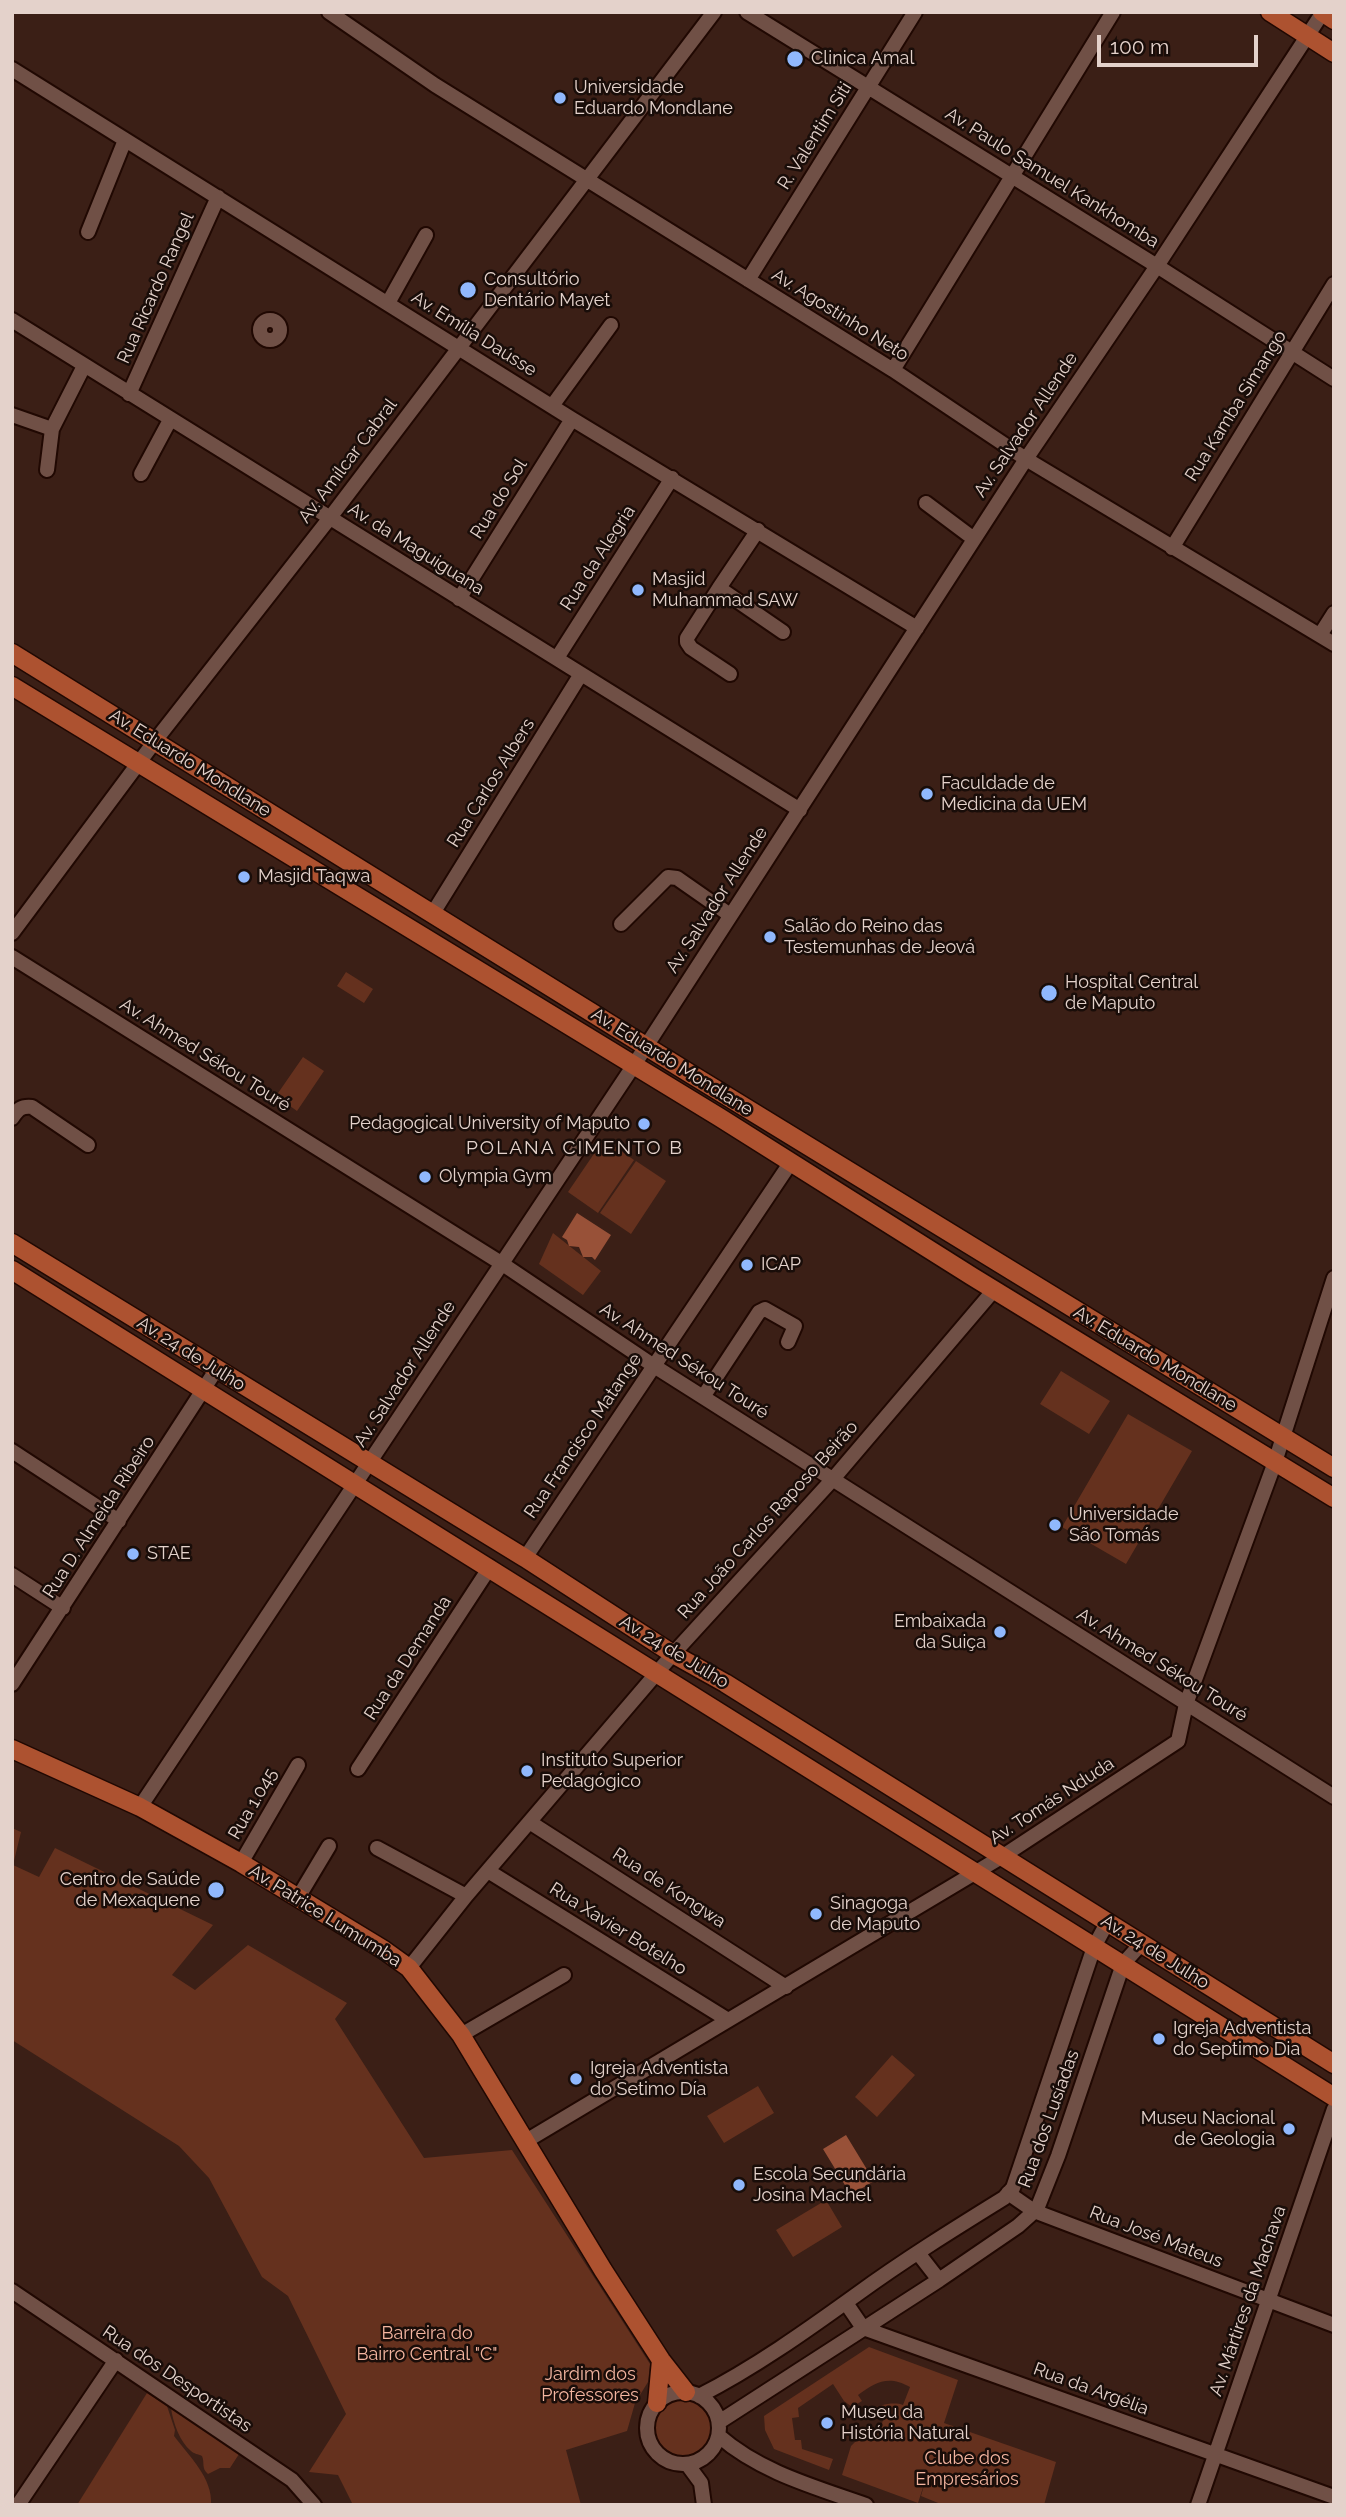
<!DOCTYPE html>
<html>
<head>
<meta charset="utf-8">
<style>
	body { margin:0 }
	#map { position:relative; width:1346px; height:2517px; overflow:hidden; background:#3b1f16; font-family:Raleway,sans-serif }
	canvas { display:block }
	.frame { position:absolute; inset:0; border:14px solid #e4d2cb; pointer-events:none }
	.scale { position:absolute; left:1097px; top:35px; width:161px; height:32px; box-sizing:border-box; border:4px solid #e4d2cb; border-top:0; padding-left:9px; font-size:21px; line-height:24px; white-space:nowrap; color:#e4d2cb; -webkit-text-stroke:5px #190d09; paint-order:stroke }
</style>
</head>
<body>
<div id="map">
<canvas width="1346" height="2517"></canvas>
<div class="frame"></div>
<div class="scale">100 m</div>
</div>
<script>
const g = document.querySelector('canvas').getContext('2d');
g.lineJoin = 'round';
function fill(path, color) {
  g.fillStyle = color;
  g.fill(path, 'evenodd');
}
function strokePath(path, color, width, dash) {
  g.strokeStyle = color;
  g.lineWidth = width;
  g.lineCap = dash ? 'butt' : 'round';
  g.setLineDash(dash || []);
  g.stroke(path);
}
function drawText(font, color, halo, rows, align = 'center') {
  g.font = font + ' Raleway,sans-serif';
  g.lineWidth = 5;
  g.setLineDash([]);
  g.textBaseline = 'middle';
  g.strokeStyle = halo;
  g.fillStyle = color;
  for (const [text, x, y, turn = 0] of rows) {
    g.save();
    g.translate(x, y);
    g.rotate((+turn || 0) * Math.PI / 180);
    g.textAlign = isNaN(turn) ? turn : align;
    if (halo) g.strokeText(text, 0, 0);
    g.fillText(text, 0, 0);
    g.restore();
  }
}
fill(new Path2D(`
	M346,972L373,989L364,1003L337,986Z
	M303,1057L324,1071L297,1111L276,1096Z
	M604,1139L634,1160L598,1213L568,1192Z
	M636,1161L666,1181L631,1234L600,1213Z
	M553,1233L601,1271L583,1295L539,1264Z
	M1061,1371L1110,1401L1089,1434L1040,1404Z
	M1128,1414L1192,1451L1126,1564L1062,1527Z
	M12,1828L21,1832L13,1865L39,1877L55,1848L213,1925L172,1975L195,1990L248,1945L347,2003L335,2019L424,2158L512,2150L650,2364L648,2382L635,2403L627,2431L566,2450L581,2505H353L338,2475L309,2472L346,2414L288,2296L262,2277L209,2178L179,2146L12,2040Z
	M892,2055L915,2075L877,2117L855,2097Z
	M758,2086L774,2113L724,2143L707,2116Z
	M826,2200L842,2227L793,2257L776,2230Z
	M869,2347L958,2380L944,2423L1056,2462L1044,2505H943L921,2496L927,2475L918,2503L842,2475L851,2446L865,2432L879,2435L884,2416L872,2410C879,2404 895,2402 903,2405L910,2387C888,2375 876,2382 858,2395L862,2401L852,2407L844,2401L833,2384L798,2408L799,2417L792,2418L795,2440H801L802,2449L833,2459L829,2470L774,2449L765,2430L764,2416Z
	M147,2393L167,2406L175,2430L174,2436C189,2456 213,2478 211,2505H77Z
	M653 2428a30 30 0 1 1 60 0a30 30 0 1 1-60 0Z
	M171,2408L241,2451L230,2468H220L208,2474C201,2468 205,2463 202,2456C198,2454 194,2454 191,2451C180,2442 173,2423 171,2408Z`), '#65311e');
fill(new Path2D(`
	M577,1213L611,1235L595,1260L592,1257H583L579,1247L569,1246L567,1240L562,1237Z
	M846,2135L874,2181L851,2195L823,2149Z`), '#985138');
const minor = new Path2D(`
	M329,12L435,85L893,370L1026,459L1334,644
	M747,12L1157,266L1334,379
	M12,69L572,419L917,628
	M88,232L125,140
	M748,280L915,12
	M388,303L426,235
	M12,320L800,810
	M260 330a10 10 0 1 1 20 0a10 10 0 1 1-20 0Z
	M893,370L1113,12
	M129,394L218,197
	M552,406L611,325
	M12,415L52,429
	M47,470L52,429L84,366
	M141,474L170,420
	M926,503L974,539
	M758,530L719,588L783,632
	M1172,548L1334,284
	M719,588L687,638V642L691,648L730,674
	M459,599L572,419
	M1320,635L1334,613
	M557,658L672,478
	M433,913L581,674
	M621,924L668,877L677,878L730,915
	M12,933L155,741L329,519L714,12
	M12,957L501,1263L654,1366L1334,1797
	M12,1118C18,1109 21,1106 32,1107L88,1145
	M703,1397L759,1312L765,1309L795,1326L788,1342
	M12,1451L119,1521
	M525,1558L791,1162
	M12,1575L63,1608
	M12,1684L216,1370
	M358,1769L490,1567
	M140,1807L634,1065L1026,459L1157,266L1323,12
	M531,1823L786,1987
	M377,1848L466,1896
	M241,1863L298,1765
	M488,1871L728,2020
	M299,1896L329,1846
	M409,1968L466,1896L673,1654L833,1479L994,1290
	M461,2035L564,1975
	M526,2141L1003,1856L1178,1741L1186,1704L1275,1462L1334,1278
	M1008,2193L1034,2211L1334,2325
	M918,2253L939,2280
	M12,2291L292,2480L314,2505
	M846,2303L863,2328L1334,2497
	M647 2428a36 36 0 1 1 72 0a36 36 0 1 1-72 0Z
	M699,2396C754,2368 806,2331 856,2295C904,2260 954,2229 1004,2198L1013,2188L1094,1947L1107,1923
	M719,2422L939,2280L1018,2226L1037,2209L1058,2156L1123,1964L1141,1944
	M719,2436C760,2472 815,2487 866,2505
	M687,2464L701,2483L704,2505
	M18,2505L116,2360
	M1198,2505L1334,2109`);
const major = new Path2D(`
	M1270,12L1334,53
	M1322,12L1334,20
	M12,653L689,1073L1334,1468
	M12,686L719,1117L973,1277L1334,1498
	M12,1243L525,1558L673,1654L725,1683L1334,2064
	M12,1270L1334,2097
	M12,1749L140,1807L241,1863L384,1950L409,1968L461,2035L603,2270L661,2360L686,2392
	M657,2403L661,2360`);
strokePath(minor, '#200802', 18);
strokePath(major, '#200802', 21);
strokePath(minor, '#705046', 14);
strokePath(major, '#ad5230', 18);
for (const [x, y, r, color] of [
	[795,59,9,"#90b8fd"],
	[560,98,7,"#90b8fd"],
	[468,290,9,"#90b8fd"],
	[638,590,7,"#90b8fd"],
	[927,794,7,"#90b8fd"],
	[244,877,7,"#90b8fd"],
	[770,937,7,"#90b8fd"],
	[1049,993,9,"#90b8fd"],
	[644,1124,7,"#90b8fd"],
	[425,1177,7,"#90b8fd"],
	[747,1265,7,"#90b8fd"],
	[1055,1525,7,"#90b8fd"],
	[133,1554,7,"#90b8fd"],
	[1000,1632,7,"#90b8fd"],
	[527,1771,7,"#90b8fd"],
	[216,1890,9,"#90b8fd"],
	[816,1914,7,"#90b8fd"],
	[1159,2039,7,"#90b8fd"],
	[576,2079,7,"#90b8fd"],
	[1289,2129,7,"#90b8fd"],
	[739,2185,7,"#90b8fd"],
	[827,2423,7,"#90b8fd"]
]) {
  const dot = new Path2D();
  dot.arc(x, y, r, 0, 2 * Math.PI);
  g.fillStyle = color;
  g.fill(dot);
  strokePath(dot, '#190d09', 2.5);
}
drawText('18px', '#e4d2cb', '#190d09', [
	["Clinica Amal",811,59],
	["Universidade",574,88],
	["Eduardo Mondlane",574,109],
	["Consultório",484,280],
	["Dentário Mayet",484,301],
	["Masjid",652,580],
	["Muhammad SAW",652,601],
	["Faculdade de",941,784],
	["Medicina da UEM",941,805],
	["Masjid Taqwa",258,877],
	["Salão do Reino das",784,927],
	["Testemunhas de Jeová",784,948],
	["Hospital Central",1065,983],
	["de Maputo",1065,1004],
	["Pedagogical University of Maputo",630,1124,"right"],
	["Olympia Gym",439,1177],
	["ICAP",761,1265],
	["Universidade",1069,1515],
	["São Tomás",1069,1536],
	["STAE",147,1554],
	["Embaixada",986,1622,"right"],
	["da Suiça",986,1643,"right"],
	["Instituto Superior",541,1761],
	["Pedagógico",541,1782],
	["Centro de Saúde",200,1880,"right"],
	["de Mexaquene",200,1901,"right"],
	["Sinagoga",830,1904],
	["de Maputo",830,1925],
	["Igreja Adventista",1173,2029],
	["do Septimo Dia",1173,2050],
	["Igreja Adventista",590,2069],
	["do Setimo Día",590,2090],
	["Museu Nacional",1275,2119,"right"],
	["de Geologia",1275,2140,"right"],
	["Escola Secundária",753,2175],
	["Josina Machel",753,2196],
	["Museu da",841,2413],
	["História Natural",841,2434]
], 'left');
drawText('18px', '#e4d2cb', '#190d09', [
	["R. Valentim Siti",815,136,-58],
	["Av. Paulo Samuel Kankhomba",1052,178,32],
	["Rua Ricardo Rangel",156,288,-66],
	["Av. Agostinho Neto",840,315,32],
	["Av. Emília Daússe",474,334,32],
	["Rua Kamba Simango",1236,406,-58],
	["Av. Salvador Allende",1026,425,-56],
	["Av. Amílcar Cabral",348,461,-53],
	["Rua do Sol",499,499,-58],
	["Av. da Maguiguana",416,549,32],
	["Rua da Alegria",598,558,-57],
	["Av. Eduardo Mondlane",190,763,32],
	["Rua Carlos Albers",491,783,-58],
	["Av. Salvador Allende",717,900,-57],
	["Av. Ahmed Sékou Touré",205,1055,32],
	["Av. Eduardo Mondlane",672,1062,32],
	["Av. 24 de Julho",191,1354,32],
	["Av. Eduardo Mondlane",1155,1359,31],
	["Av. Ahmed Sékou Touré",684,1361,33],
	["Av. Salvador Allende",405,1374,-57],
	["Rua Francisco Matange",583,1436,-56],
	["Rua D. Almeida Ribeiro",99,1517,-57],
	["Rua João Carlos Raposo Beirão",768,1520,-48],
	["Av. 24 de Julho",674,1652,31],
	["Rua da Demanda",408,1658,-57],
	["Av. Ahmed Sékou Touré",1162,1665,32],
	["Av. Tomás Nduda",1052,1801,-33],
	["Rua 1.045",253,1804,-60],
	["Rua de Kongwa",669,1888,33],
	["Av. Patrice Lumumba",325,1916,32],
	["Rua Xavier Botelho",618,1929,32],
	["Av. 24 de Julho",1155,1952,32],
	["Rua dos Lusíadas",1049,2119,-70],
	["Rua José Mateus",1156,2237,21],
	["Av. Mártires da Machava",1248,2301,-71],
	["Rua dos Desportistas",177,2379,34],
	["Rua da Argélia",1091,2389,20]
]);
drawText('18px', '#f4b5a0', '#190d09', [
	["Barreira do",427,2334],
	["Bairro Central \"C\"",427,2355],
	["Jardim dos",590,2375],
	["Professores",590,2396],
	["Clube dos",967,2459],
	["Empresários",967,2480]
]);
g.letterSpacing = '2px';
drawText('19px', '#e4d2cb', '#190d09', [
	["POLANA CIMENTO B",575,1148]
]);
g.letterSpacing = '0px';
</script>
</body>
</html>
